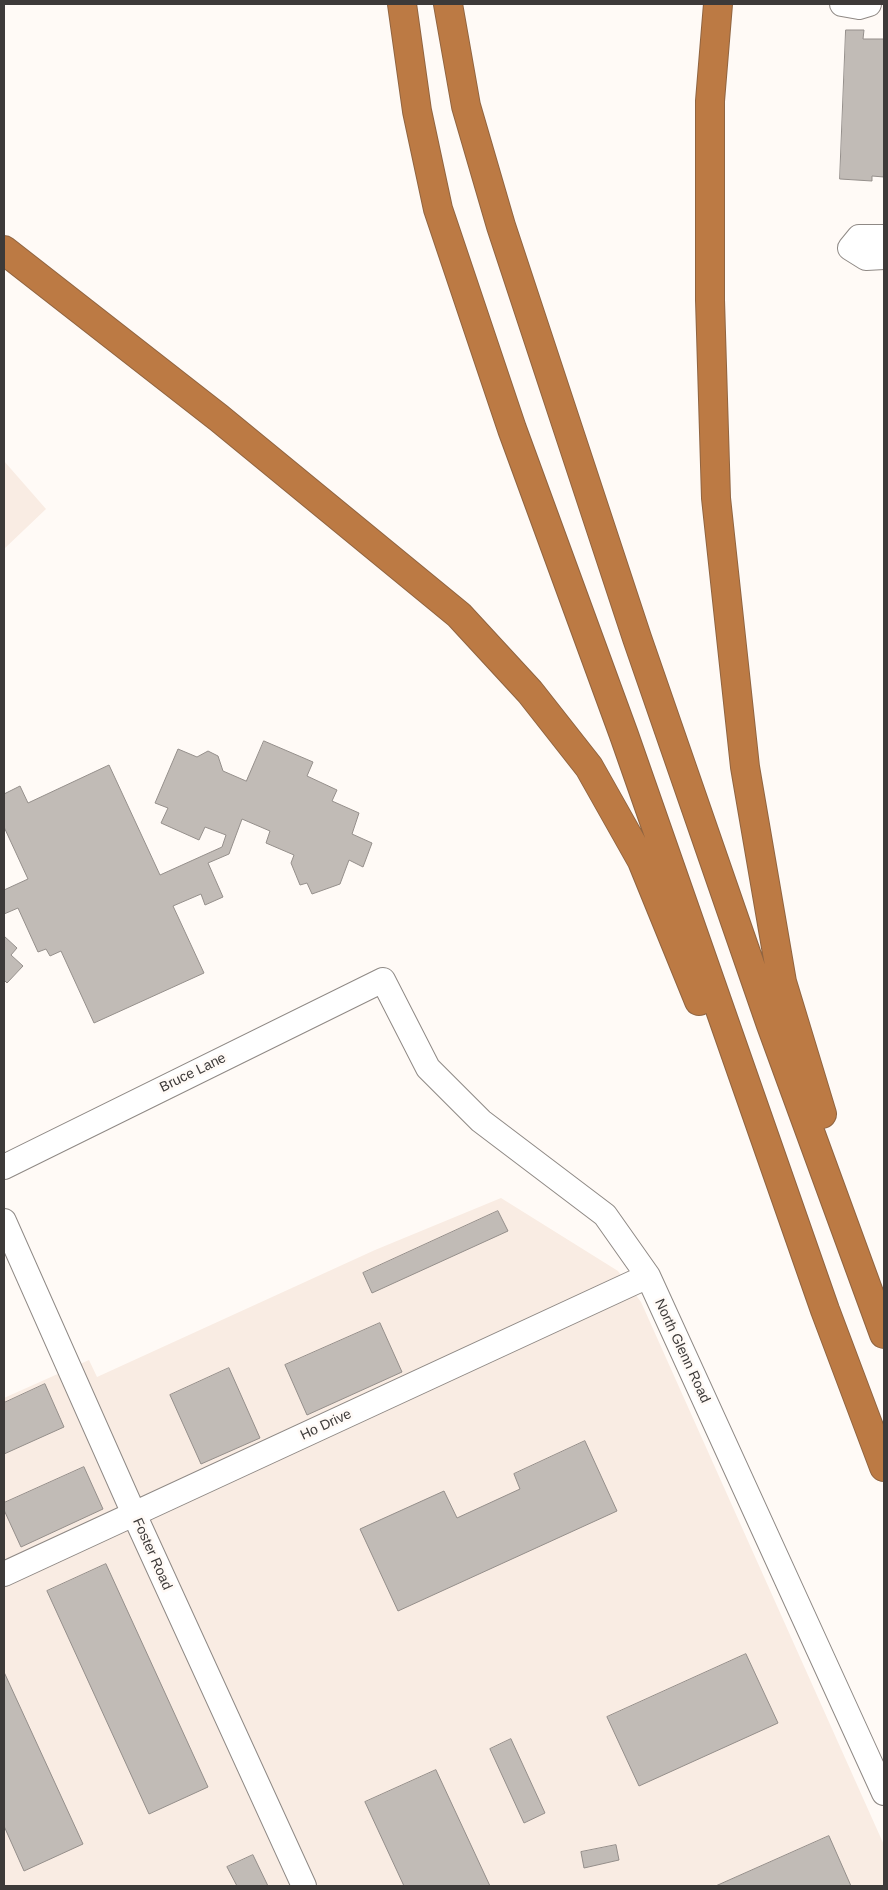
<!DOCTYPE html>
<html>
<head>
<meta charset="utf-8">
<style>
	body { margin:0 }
	#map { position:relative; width:888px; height:1890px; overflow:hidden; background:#fffaf6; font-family:Helvetica,sans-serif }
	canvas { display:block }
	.frame { position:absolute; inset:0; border:5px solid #3d3a39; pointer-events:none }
</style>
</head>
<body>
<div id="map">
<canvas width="888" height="1890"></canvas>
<div class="frame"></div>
</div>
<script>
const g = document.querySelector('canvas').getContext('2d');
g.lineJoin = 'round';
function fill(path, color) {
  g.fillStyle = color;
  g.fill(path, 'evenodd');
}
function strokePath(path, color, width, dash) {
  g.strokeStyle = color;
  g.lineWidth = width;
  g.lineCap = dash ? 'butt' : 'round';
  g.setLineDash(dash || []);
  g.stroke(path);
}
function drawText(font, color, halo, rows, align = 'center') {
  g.font = font + ' Helvetica,sans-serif';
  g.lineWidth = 5;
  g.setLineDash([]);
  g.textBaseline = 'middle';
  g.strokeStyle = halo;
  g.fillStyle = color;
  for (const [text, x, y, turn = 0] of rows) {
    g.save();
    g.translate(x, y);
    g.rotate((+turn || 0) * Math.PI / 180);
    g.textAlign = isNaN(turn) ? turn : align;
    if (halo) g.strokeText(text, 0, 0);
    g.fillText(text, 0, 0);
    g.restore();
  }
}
fill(new Path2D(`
	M4,461L46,509L4,549Z
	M501,1198L618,1271L641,1302L884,1845V1886H4V1398L89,1360L97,1377L375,1250Z`), '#f9ece3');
const building = new Path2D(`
	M846,30H864L863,39H884V177L872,176V181L840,179Z
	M264,741L313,762L307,776L337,790L332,801L359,813L352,834L372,843L363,867L349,860L340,884L312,894L307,883L300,885L291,863L294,855L266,843L270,831L242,819L229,854L208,863L223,897L205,905L201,894L173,906L204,973L94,1023L61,951L50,956L46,949L38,952L18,908L4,914V890L28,879L4,827V794L20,786L28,803L109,765L160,875L222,847L226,835L205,827L199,840L161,823L168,808L155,803L178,749L197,757L208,751L218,756L223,771L246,781Z
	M4,936L17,948L11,955L23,966L7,983L4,980Z
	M498,1211L508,1231L372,1293L363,1273Z
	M380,1323L402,1372L307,1415L285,1365Z
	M229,1368L260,1438L201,1464L170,1395Z
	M45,1384L64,1427L4,1454V1403Z
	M585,1441L617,1511L398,1611L360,1529L444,1491L457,1518L520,1489L514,1474Z
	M84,1467L103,1509L21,1547L4,1510V1503Z
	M106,1564L208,1787L149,1814L47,1591Z
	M746,1654L778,1723L639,1786L607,1717Z
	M4,1672L83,1844L24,1871L4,1826Z
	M511,1739L545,1813L524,1823L490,1749Z
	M436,1770L490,1886H404L365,1802Z
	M829,1836L851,1886H716Z
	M616,1845L619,1860L584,1868L581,1852Z
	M253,1855L268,1886H237L227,1867Z`);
fill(building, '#c1bbb6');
strokePath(building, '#958f8b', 1);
const minor = new Path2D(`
	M842,4L859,7L869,4
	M884,237H859L850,248L866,258L884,257
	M4,1167L383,980L428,1068L481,1121L605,1215L648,1276L884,1793
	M4,1221L134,1514L304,1886
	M4,1574L648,1276`);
const highway = new Path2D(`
	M402,4L417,111L438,209L512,429L624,735L825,1310L884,1467
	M448,4L466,106L501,226L637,638L771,1025L884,1334
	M718,4L710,101V300L716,498L745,767L782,982L822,1114
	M4,250L219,418L459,615L530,692L589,767L642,861L699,1001`);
strokePath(minor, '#8f8985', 26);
strokePath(highway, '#906440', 30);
strokePath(minor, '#fff', 24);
strokePath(highway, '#bc7a44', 28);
drawText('14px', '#3d3a39', '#fffaf6', [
	["Bruce Lane",193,1073,-26],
	["North Glenn Road",682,1351,65],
	["Ho Drive",326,1425,-25],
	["Foster Road",152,1554,66]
]);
</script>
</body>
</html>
